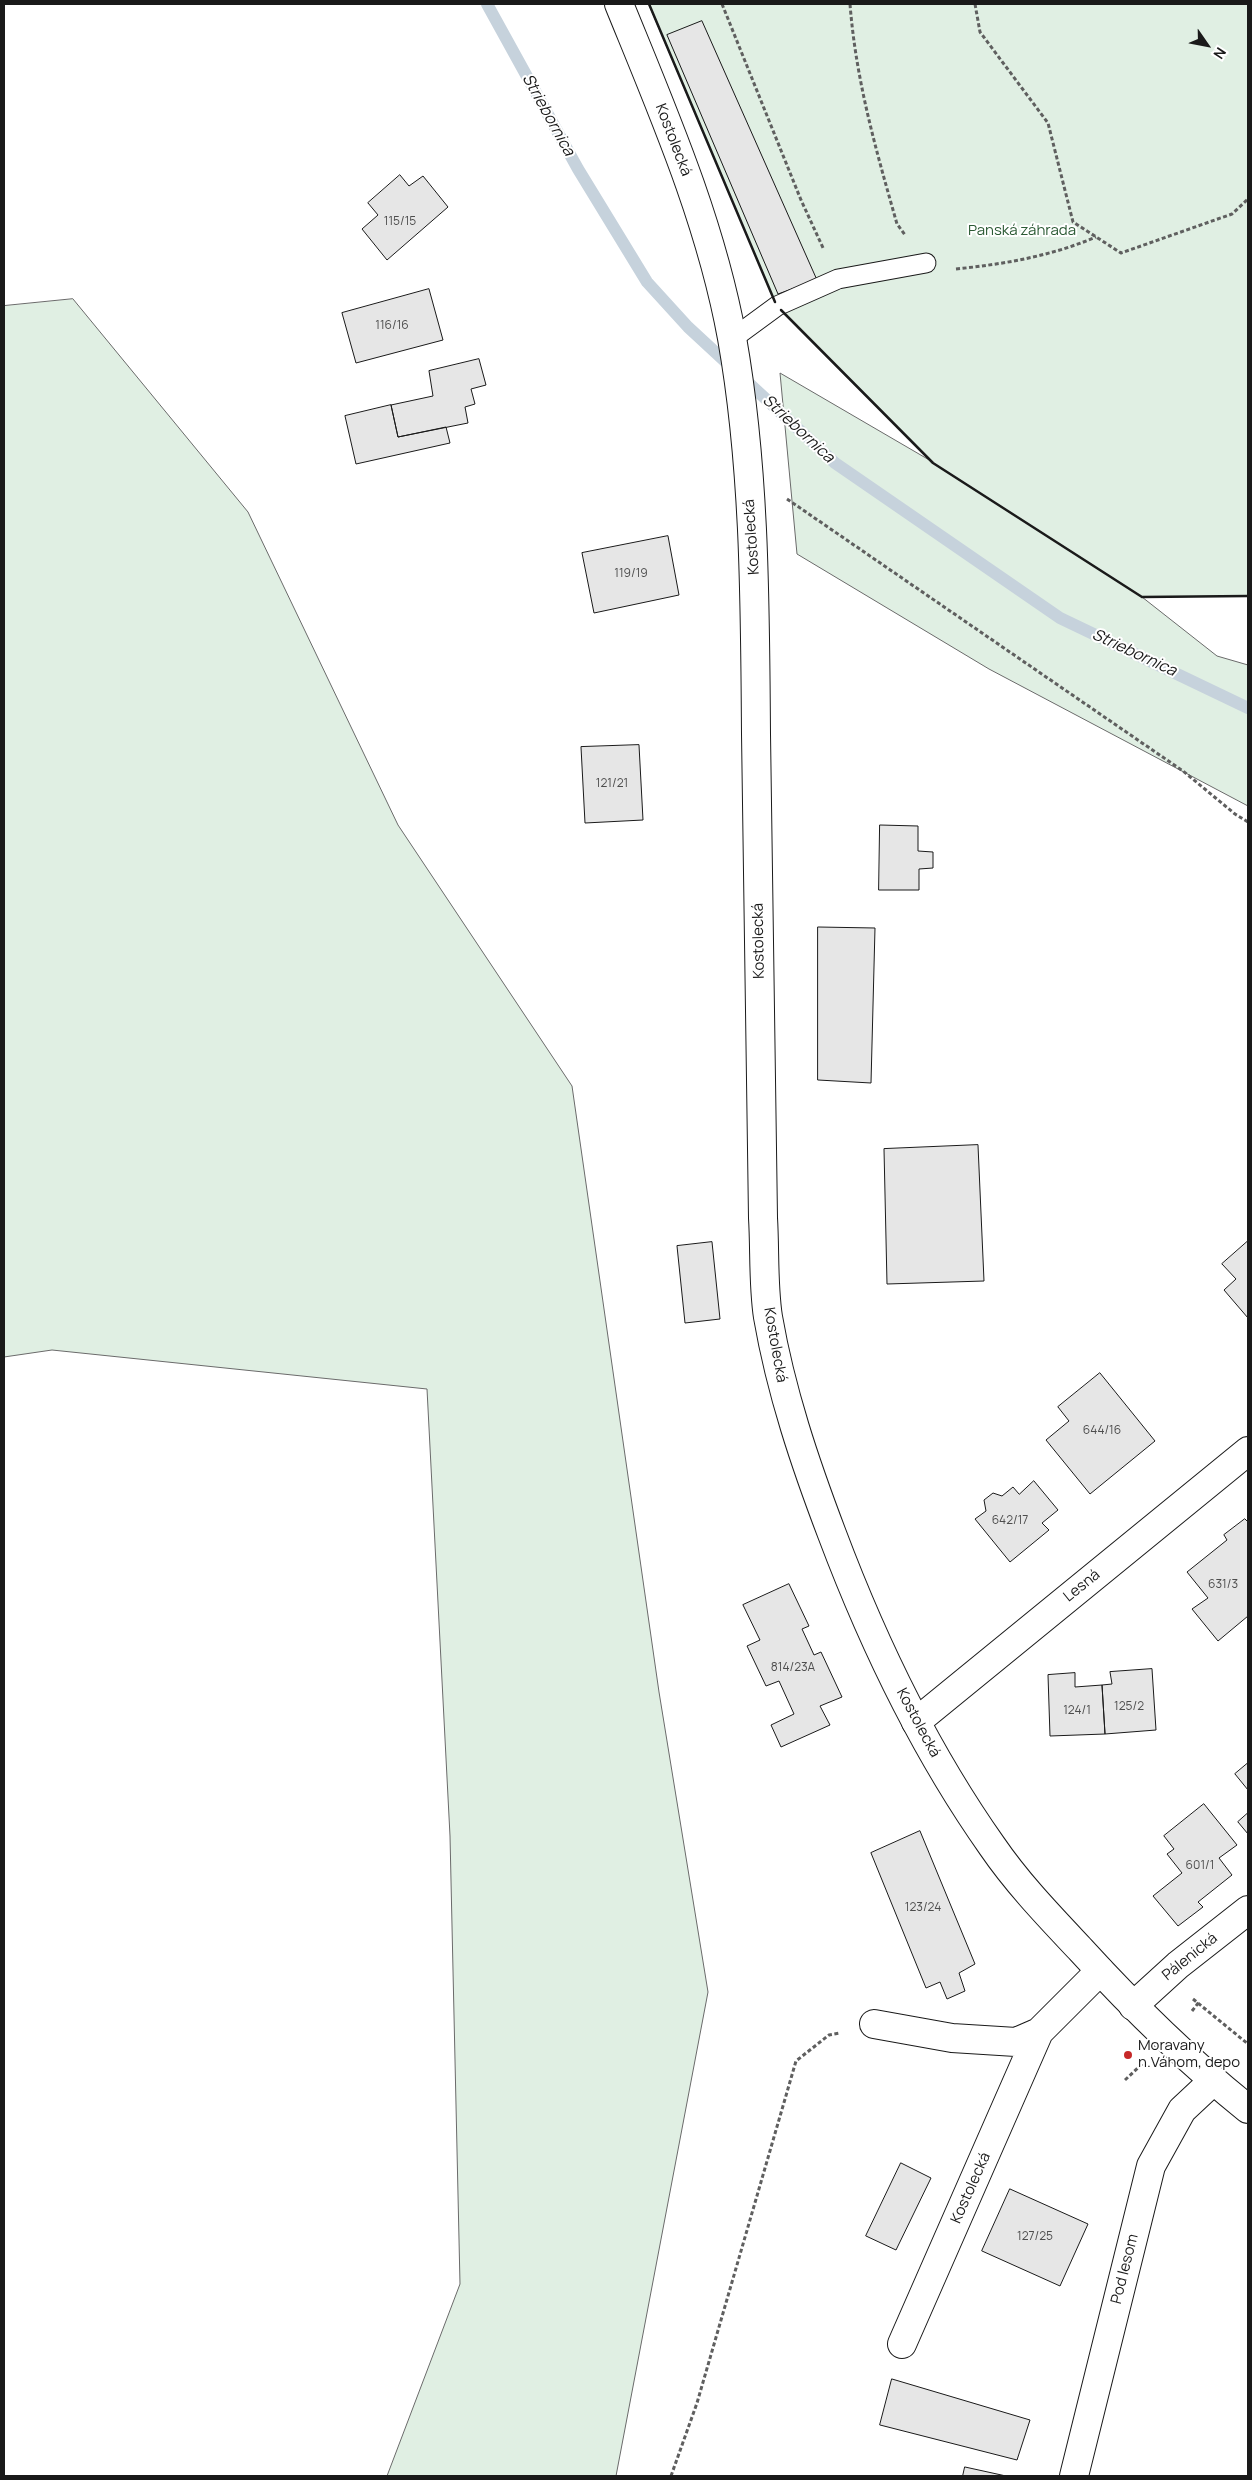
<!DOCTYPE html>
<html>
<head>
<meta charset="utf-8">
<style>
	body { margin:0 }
	#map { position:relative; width:1252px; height:2480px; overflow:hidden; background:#fff; font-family:Manrope,sans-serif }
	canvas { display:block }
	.frame { position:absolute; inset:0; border:5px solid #1a1a1a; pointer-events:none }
	.north { position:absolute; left:1182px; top:20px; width:50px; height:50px; -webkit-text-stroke:4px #fff; paint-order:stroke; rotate:123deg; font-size:14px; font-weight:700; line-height:20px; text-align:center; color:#1a1a1a }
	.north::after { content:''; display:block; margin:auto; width:18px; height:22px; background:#1a1a1a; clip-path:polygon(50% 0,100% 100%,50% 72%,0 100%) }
</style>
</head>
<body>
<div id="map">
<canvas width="1252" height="2480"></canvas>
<div class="frame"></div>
<div class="north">N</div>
</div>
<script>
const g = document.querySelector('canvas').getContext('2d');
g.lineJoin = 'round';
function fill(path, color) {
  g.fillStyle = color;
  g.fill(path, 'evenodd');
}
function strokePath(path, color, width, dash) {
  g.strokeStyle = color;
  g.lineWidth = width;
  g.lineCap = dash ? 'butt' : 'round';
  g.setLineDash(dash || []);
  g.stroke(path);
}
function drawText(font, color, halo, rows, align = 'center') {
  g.font = font + ' Manrope,sans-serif';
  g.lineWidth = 4;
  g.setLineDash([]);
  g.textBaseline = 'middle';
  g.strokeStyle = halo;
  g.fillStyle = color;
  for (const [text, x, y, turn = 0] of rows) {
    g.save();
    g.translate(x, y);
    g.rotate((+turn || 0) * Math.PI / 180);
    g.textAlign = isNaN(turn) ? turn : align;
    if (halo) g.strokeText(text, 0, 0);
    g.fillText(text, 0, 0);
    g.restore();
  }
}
const green = new Path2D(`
	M649,4H1248V596L1142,597L1217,656L1248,665V806L989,669L797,554L780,373L931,461L777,306Z
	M73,299L248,512L398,825L572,1086L659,1692L708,1992L616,2476H387L460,2284L450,1836L427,1389L52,1350L4,1357V306Z`);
fill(green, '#e0efe3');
strokePath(green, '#6a6a6a', 1);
strokePath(new Path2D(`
	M487,4L578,169L647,282L688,327L835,463L1060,618L1248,708`), '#c6d2dc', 12);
const building = new Path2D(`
	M702,21L817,280L778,294L667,35Z
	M400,175L409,186L423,176L448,207L387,260L362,229L378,215L368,203Z
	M429,289L443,340L356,363L342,313Z
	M479,359L486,385L471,389L475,404L465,407L468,423L398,437L391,405L433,396L429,371Z
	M391,405L398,437L446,427L450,443L356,464L345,416Z
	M668,536L679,595L594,613L582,553Z
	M639,745L643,820L585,823L581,747Z
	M880,825L918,826V851L933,852V868L919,869V890H879Z
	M818,927L875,928L871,1083L818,1080Z
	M978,1145L984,1281L887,1284L884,1149Z
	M1248,1241V1318L1224,1290L1236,1279L1222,1264Z
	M712,1242L720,1319L685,1323L677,1246Z
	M1100,1373L1155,1441L1090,1494L1046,1440L1069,1421L1058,1407Z
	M1034,1481L1058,1510L1042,1523L1049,1530L1010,1562L975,1519L986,1511L984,1500L993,1493L1002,1496L1013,1487L1019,1494Z
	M1245,1519L1248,1522V1616L1218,1641L1192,1609L1208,1598L1187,1572L1227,1540L1224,1535Z
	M789,1584L809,1626L802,1629L814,1655L821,1652L842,1697L820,1706L830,1725L781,1747L771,1725L794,1714L779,1681L766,1686L747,1646L760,1640L743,1605Z
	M1152,1669L1156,1730L1105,1734L1102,1685L1112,1684L1110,1672Z
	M1075,1673V1687L1102,1685L1105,1734L1050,1736L1048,1675Z
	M1248,1763V1790L1235,1774Z
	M1204,1804L1237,1845L1219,1858L1232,1875L1198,1902L1203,1907L1178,1926L1153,1896L1182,1873L1167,1854L1174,1849L1164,1836Z
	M1248,1813V1834L1238,1822Z
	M920,1831L975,1964L959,1973L965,1991L947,1999L940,1982L926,1988L871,1853Z
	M901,2163L931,2178L896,2250L866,2236Z
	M1010,2189L1088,2224L1060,2286L982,2251Z
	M892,2379L1030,2420L1017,2460L880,2425Z
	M965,2467L1006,2476H963Z`);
fill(building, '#e6e6e6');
strokePath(building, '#1a1a1a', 1);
const service = new Path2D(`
	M732,339L777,306L838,279L926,263`);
const minor = new Path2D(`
	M916,1722L1248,1451
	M1133,2006L1178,1965L1248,1910
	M874,2024L952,2038L1016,2042L1039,2032L1100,1971
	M902,2344L1039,2032
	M1074,2476L1151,2166L1182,2110L1213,2081`);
const secondary = new Path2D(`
	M619,4C663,112 711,222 732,338C755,468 755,602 756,734C758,895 760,1056 763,1218C765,1250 763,1285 768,1317C781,1392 805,1463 832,1534C873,1643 925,1751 992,1846C1018,1884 1050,1917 1081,1950C1133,2007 1188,2061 1248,2109`);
strokePath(service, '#1a1a1a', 21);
strokePath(minor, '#1a1a1a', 30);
strokePath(secondary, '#1a1a1a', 30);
strokePath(new Path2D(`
	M722,4L801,200L824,250
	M850,4C856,81 876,150 897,224L905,235
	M975,4L980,32L1048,123L1073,222L1121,253L1232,214L1248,199
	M956,269C1005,264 1051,256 1096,237
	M787,499L1183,771L1235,814L1248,822
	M1193,1999L1248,2044
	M1192,2011L1199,2002
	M1125,2080L1143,2063
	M671,2476L697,2403L796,2061L829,2035L840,2033`), '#5f5f5f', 3, [4, 2.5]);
strokePath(service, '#fff', 19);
strokePath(minor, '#fff', 28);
strokePath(secondary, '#fff', 28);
strokePath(new Path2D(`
	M649,4L775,302
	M781,310L933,463L1142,597L1248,596`), '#1a1a1a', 2.5);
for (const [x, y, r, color] of [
	[1128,2055,5,"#c62828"]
]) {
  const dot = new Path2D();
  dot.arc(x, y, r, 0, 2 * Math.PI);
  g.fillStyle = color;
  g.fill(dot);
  strokePath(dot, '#fff', 2);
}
drawText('12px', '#4d4d4d', null, [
	["115/15",400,222],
	["116/16",392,326],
	["119/19",631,574],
	["121/21",612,784],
	["644/16",1102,1431],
	["642/17",1010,1521],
	["631/3",1223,1585],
	["814/23A",793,1668],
	["125/2",1129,1707],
	["124/1",1077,1711],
	["601/1",1200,1866],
	["123/24",923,1908],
	["127/25",1035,2237]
]);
drawText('15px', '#1a1a1a', '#fff', [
	["Kostolecká",673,140,69],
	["Kostolecká",752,537,-94],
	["Kostolecká",759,941,-91],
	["Kostolecká",775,1345,80],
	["Lesná",1082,1586,-39],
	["Kostolecká",918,1723,62],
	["Pálenická",1190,1957,-39],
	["Kostolecká",971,2188,-66],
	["Pod lesom",1125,2269,-76]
]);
drawText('15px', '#2b5a34', '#fff', [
	["Panská záhrada",1022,231]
]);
drawText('15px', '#1a1a1a', '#fff', [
	["Moravany",1138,2046],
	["n.Váhom, depo",1138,2063]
], 'left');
drawText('italic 16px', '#1a1a1a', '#fff', [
	["Striebornica",548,115,61],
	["Striebornica",798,429,43],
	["Striebornica",1134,653,25]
]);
</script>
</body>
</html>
